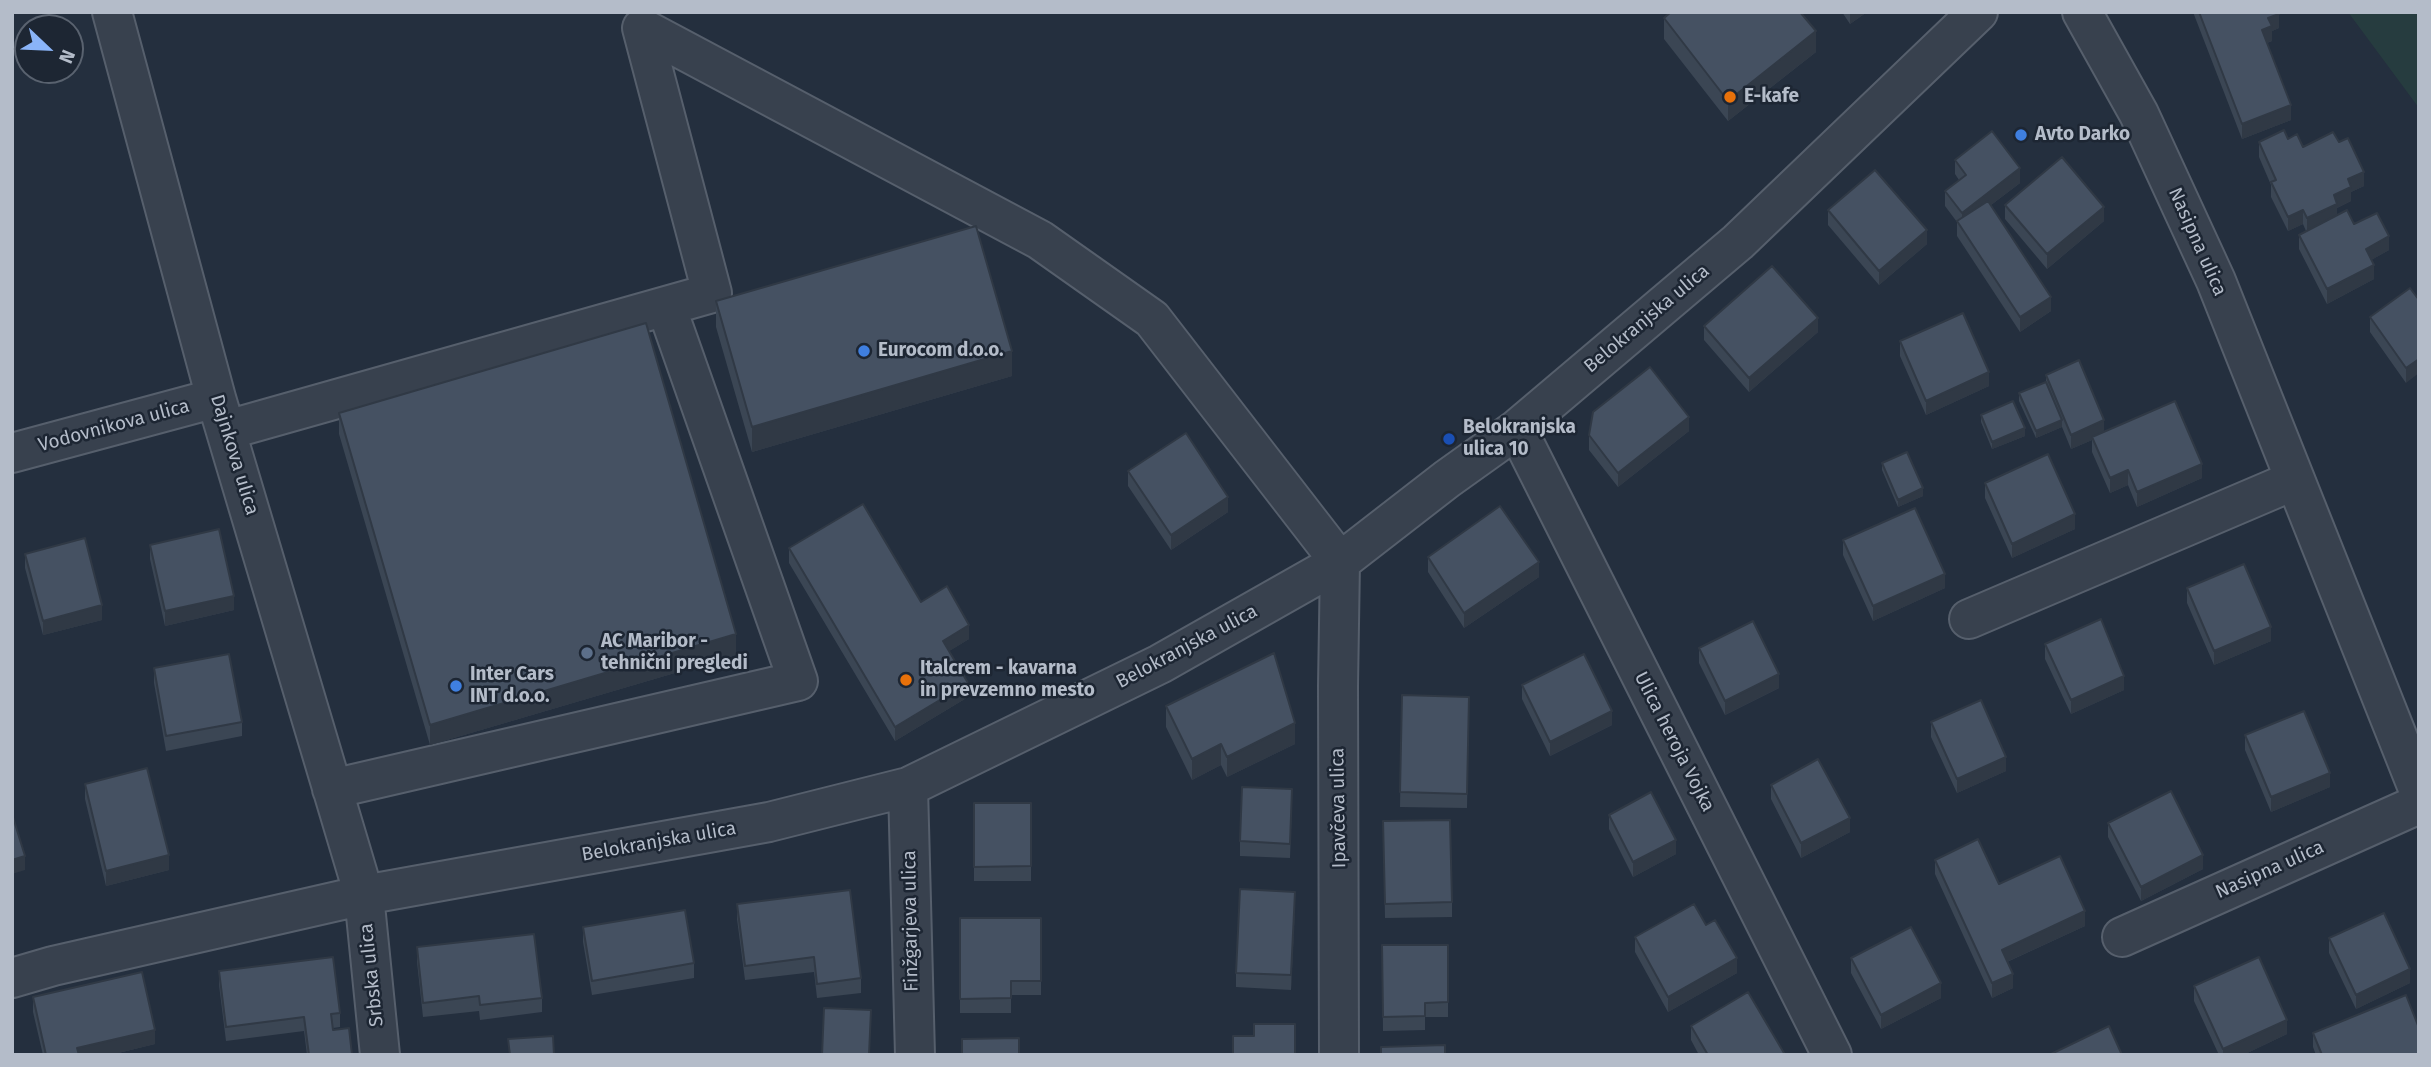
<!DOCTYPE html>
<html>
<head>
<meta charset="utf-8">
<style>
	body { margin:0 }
	#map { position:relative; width:2431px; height:1067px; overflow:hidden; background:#242f3e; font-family:"Fira Sans",sans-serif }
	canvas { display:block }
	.frame { position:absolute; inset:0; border:14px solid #b4bcc9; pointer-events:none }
	.north { position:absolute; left:14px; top:14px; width:70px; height:70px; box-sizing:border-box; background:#1d2633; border:2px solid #59626f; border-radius:50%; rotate:113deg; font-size:19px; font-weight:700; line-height:28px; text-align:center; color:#b4bcc9 }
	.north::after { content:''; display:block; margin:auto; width:24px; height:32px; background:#8ab4f8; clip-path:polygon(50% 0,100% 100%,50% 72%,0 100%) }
</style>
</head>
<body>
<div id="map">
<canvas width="2431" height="1067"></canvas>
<div class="frame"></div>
<div class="north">N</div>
</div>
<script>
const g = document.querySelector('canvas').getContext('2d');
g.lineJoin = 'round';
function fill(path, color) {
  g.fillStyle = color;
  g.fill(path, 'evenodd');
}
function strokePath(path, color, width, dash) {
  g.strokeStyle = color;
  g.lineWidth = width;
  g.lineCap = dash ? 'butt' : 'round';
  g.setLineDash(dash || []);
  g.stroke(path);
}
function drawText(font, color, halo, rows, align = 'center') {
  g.font = font + ' "Fira Sans",sans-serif';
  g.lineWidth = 5;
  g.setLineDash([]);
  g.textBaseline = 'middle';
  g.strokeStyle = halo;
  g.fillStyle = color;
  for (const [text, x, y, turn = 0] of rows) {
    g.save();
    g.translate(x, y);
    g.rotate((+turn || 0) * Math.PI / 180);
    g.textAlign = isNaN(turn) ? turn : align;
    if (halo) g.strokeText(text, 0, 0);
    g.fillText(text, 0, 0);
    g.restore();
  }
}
fill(new Path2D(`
	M2348,12H2419V108Z`), '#263c3f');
const minor = new Path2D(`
	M112,12L216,398L364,895L380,1055
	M2082,12L2139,114L2216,281L2419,791
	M666,306L712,293L642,28L1040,240L1152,319L1340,562L1338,686L1339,1055
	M1517,429L1832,1055
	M227,430L666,306L798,681L332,789
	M12,453L216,398
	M1969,619L2295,480
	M908,787L915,1055
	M2122,937L2419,804
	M12,978L53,966L364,895L769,822L908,787L1160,664L1340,562L1447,479L1517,429L1738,242L1978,12`);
strokePath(minor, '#565f6c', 42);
strokePath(minor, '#38414e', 38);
fill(new Path2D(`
	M1842,12H1867L1850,24Z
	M2193,12H2278L2279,28L2272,31V41L2267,43L2291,120L2242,139Z
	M1664,18L1816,52L1728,121L1664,39Z
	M2288,139L2364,186L2351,192V201L2337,208V215L2354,224L2389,250L2371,260L2374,279L2327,304L2299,249V235L2306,231L2303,224L2288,231L2271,197V185L2259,157V142Z
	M1955,160L2020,183L1991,205L2051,311L2020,332L1957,236V222L1945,206V191L1959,180L1955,174Z
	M2005,205L2104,221L2047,269L2005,219Z
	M1828,210L1927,244L1879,285L1828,225Z
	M2410,288L2406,383L2370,332V317Z
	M716,301L1012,376L752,452L716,327Z
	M1704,326L1818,332L1749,392L1704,340Z
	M1900,341L1989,386L1926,415L1900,356Z
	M2046,375L2104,432L2202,478L2137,507L2128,485L2110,493L2092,452V440L2071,449L2062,427L2036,438L2019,401V393L2046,382Z
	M339,413L736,655L430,745L339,434Z
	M1981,415L2025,436L1992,449L1981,422Z
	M1689,431L1618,487L1589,450V435Z
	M1882,463L1923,496L1898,507L1882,470Z
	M1128,471L1228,512L1171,550L1128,486Z
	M1985,483L2075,529L2012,558L1985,498Z
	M1843,540L1945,588L1873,621L1843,555Z
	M150,545L234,610L165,626L150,559Z
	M789,548L921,602L969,639L949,651L968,697L895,741L789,563Z
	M25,554L102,620L43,635L25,568Z
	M1428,557L1539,577L1464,628L1428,572Z
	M2187,588L2271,641L2214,665L2187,603Z
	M2045,644L2124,690L2071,714L2045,659Z
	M1699,648L1779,688L1725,715L1699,663Z
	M154,668L242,722V736L166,751L154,683Z
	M1522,685L1612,725L1550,756L1522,699Z
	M1402,695L1469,697L1467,808L1400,807Z
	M1166,706L1295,744L1227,777L1221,765L1192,780L1166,727Z
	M1931,722L2006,771L1957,793L1931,737Z
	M2245,735L2330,787L2271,812L2245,750Z
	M85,784L169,870L106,886L85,799Z
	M1771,785L1850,832L1801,858L1771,799Z
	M974,803H1031V881H974Z
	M1292,803L1290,858L1240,856V841Z
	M1609,815L1676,854L1633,877L1609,829Z
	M1383,821L1452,902V917L1385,918Z
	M2108,823L2203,869L2141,901L2108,837Z
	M1935,860L1999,884L2085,926L2007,962L2013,988L1992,998L1935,874Z
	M737,904L861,978V993L817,998L814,972L745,980L737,919Z
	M1295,906L1291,990L1236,987V973Z
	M960,918H1041V995H1011V1013H960Z
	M1706,925L1737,973L1668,1012L1635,952V937Z
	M583,927L694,963V978L592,995L583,942Z
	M2329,938L2410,983L2356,1009L2329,953Z
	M1382,945H1448V1017H1425V1030L1383,1031Z
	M417,947L542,998V1012L480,1020L479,1011L423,1017L417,962Z
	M1851,958L1941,998L1881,1029L1851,973Z
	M219,971L340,1013V1027L333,1028V1030L352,1055H307L304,1031L226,1041L219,985Z
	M2194,986L2287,1034L2243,1055H2219L2194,1001Z
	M33,997L155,1044L110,1055H43L33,1012Z
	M1691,1026L1784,1055H1699L1691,1040Z
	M2313,1033L2419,1055H2316L2313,1047Z`), '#3b4654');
fill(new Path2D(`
	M1850,12H1867L1850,24Z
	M2279,14V28L2272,31V41L2262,44V30L2268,18Z
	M1816,31V52L1728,121V101Z
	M2291,105V120L2242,139V124Z
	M2020,168V183L1962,227V213Z
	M2364,172V186L2351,192V201L2337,208V218L2307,232V218L2334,195L2348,179Z
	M2104,207V221L2047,269V254Z
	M2303,210V224L2288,231V217Z
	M1927,230V244L1879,285V271Z
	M2389,236V250L2366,263V249Z
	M2374,265V279L2327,304V289Z
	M2051,297V311L2020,332V317Z
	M1818,318V332L1749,392V378Z
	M1012,351V376L752,452V427Z
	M2419,359V373L2406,383V368Z
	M1989,372V386L1926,415V401Z
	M1689,417V431L1618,487V473Z
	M2062,420V427L2036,438V431Z
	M2104,420V435L2092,437V440L2071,449V435Z
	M2025,428V436L1992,449V442Z
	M2202,464V478L2137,507V492Z
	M2128,470V485L2110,493V478Z
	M1923,488V496L1898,507V500Z
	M1228,497V512L1171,550V535Z
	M2075,514V529L2012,558V544Z
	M1539,562V577L1464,628V613Z
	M1945,574V588L1873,621V606Z
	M234,596V610L165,626V611Z
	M102,605V620L43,635V621Z
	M969,625V639L943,655V641Z
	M2271,627V641L2214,665V651Z
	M736,634V655L430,745V725Z
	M1779,674V688L1725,715V701Z
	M2124,676V690L2071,714V700Z
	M968,683V697L895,741V727Z
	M1612,711V725L1550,756V742Z
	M1295,723V744L1227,777V757Z
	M1221,744V765L1192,780V759Z
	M2006,757V771L1957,793V779Z
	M2330,773V787L2271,812V797Z
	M1850,818V832L1801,858V843Z
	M1676,840V854L1633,877V862Z
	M169,855V870L106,886V871Z
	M2203,855V869L2141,901V887Z
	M25,856V870L12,874V860Z
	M1295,892V906L1291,990V975Z
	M2085,911V926L2002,964V950Z
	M1737,958V973L1668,1012V997Z
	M2410,969V983L2356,1009V995Z
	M2013,974V988L1992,998V983Z
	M1941,983V998L1881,1029V1015Z
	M2287,1020V1034L2243,1055H2223V1049Z
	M155,1030V1044L110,1055H77V1048Z`), '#303945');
const building = new Path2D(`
	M1671,12H1800L1816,31L1728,101L1664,18Z
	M2199,12H2278L2279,14L2268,18L2272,26L2262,30L2291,105L2242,124Z
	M2284,130L2288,139L2297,134L2303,147L2333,132L2339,142L2348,138L2364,172L2348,179L2351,187L2334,195L2337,204L2307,218L2303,210L2288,217L2271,182L2276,180L2259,142Z
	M1992,131L2020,168L1962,213L1945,191L1966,175L1955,160Z
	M2062,157L2104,207L2047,254L2005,205Z
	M1875,170L1927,230L1879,271L1828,210Z
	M1988,201L2051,297L2020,317L1957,221Z
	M2347,210L2354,224L2377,213L2389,236L2366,249L2374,265L2327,289L2299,235Z
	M976,226L1012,351L752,427L716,301Z
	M1772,266L1818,318L1749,378L1704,326Z
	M2410,288L2419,300V359L2406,368L2370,317Z
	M1963,313L1989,372L1926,401L1900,341Z
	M646,323L736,634L430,725L339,413Z
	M2079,360L2104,420L2071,435L2046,375Z
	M1650,367L1689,417L1618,473L1589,435L1593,412Z
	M2046,382L2062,420L2036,431L2019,393Z
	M2013,401L2025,428L1992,442L1981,415Z
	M2175,401L2202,464L2137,492L2128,470L2110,478L2092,437Z
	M1186,433L1228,497L1171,535L1128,471Z
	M1907,452L1923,488L1898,500L1882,463Z
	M2048,454L2075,514L2012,544L1985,483Z
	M863,504L921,602L947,586L969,625L943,641L968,683L895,727L789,548Z
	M1500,506L1539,562L1464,613L1428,557Z
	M1915,508L1945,574L1873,606L1843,540Z
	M219,529L234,596L165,611L150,545Z
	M85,538L102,605L43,621L25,554Z
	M2244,564L2271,627L2214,651L2187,588Z
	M2101,619L2124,676L2071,700L2045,644Z
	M1753,621L1779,674L1725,701L1699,648Z
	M1274,653L1295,723L1227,757L1221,744L1192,759L1166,706Z
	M229,654L242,722L166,736L154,668Z
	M1584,654L1612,711L1550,742L1522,685Z
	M1402,695L1469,697L1467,794L1400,792Z
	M1981,700L2006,757L1957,779L1931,722Z
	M2304,711L2330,773L2271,797L2245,735Z
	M1818,759L1850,818L1801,843L1771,785Z
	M147,768L169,855L106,871L85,784Z
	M1242,787L1292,789L1290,844L1240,841Z
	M2171,791L2203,855L2141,887L2108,823Z
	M1651,792L1676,840L1633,862L1609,815Z
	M974,803H1031V866L974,867Z
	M12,814L25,856L12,860Z
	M1450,820L1452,902L1385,904L1383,821Z
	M1978,839L1999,884L2060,856L2085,911L2002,950L2013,974L1992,983L1935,860Z
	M1240,889L1295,892L1291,975L1236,973Z
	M850,890L861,978L817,984L814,957L745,966L737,904Z
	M1694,904L1706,925L1715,920L1737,958L1668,997L1635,937Z
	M685,910L694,963L592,981L583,927Z
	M2384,913L2410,969L2356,995L2329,938Z
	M960,918H1041V981H1011V998L960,999Z
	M1911,927L1941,983L1881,1015L1851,958Z
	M534,934L542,998L480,1005L479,996L423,1003L417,947Z
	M1382,945H1448V1002L1425,1003V1016L1383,1017Z
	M333,957L340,1013L331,1014L333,1030L349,1028L352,1055H309L304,1017L226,1027L219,971Z
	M2259,957L2287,1020L2223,1049L2194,986Z
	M142,972L155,1030L77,1048L79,1055H46L33,997Z
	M1748,992L1784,1053L1780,1055H1708L1691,1026Z
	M2406,995L2419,1028V1055H2322L2313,1033Z
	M824,1008L871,1010L869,1055H822Z
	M1254,1024H1295V1055H1233V1036H1254Z
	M2109,1026L2122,1055H2049Z
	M553,1036L554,1055H510L508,1039Z
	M1019,1038V1055H962V1039Z
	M1445,1045V1055H1381V1047Z`);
fill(building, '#455162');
strokePath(building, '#303945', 2);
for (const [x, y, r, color] of [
	[1730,97,7,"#e8710a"],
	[2021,135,7,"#3f7fe0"],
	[864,351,7,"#3f7fe0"],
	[1449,439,7,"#1a4fb4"],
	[587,653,7,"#5c6f8a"],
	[906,680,7,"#e8710a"],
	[456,686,7,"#3f7fe0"]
]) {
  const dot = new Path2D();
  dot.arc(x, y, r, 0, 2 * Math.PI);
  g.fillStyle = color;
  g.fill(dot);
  strokePath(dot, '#1d2633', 2.5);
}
drawText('bold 19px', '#b4bcc9', '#1d2633', [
	["E-kafe",1744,97],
	["Avto Darko",2035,135],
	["Eurocom d.o.o.",878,351],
	["Belokranjska",1463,428],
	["ulica 10",1463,450],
	["AC Maribor -",601,642],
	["tehnični pregledi",601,664],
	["Italcrem - kavarna",920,669],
	["in prevzemno mesto",920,691],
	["Inter Cars",470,675],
	["INT d.o.o.",470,697]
], 'left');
drawText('19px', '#b4bcc9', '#1d2633', [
	["Nasipna ulica",2197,242,66],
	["Belokranjska ulica",1647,319,-40],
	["Vodovnikova ulica",114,426,-15],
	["Dajnkova ulica",234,455,73],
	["Belokranjska ulica",1187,647,-28],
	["Ulica heroja Vojka",1674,742,63],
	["Ipavčeva ulica",1339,808,-91],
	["Belokranjska ulica",659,842,-10],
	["Nasipna ulica",2270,870,-24],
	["Finžgarjeva ulica",911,921,-91],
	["Srbska ulica",372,975,-96]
]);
</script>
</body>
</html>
